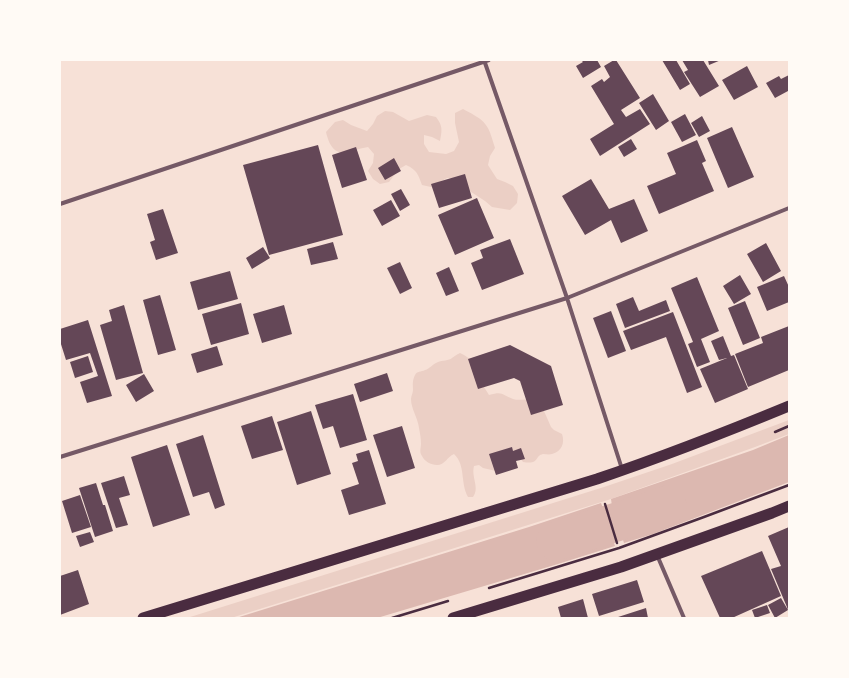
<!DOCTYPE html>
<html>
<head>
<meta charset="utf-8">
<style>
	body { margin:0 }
	#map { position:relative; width:849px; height:678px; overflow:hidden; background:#f7e1d7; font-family:"DM Sans",sans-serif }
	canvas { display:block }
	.frame { position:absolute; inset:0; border:61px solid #fffaf5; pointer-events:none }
</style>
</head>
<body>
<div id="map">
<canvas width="849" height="678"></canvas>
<div class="frame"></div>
</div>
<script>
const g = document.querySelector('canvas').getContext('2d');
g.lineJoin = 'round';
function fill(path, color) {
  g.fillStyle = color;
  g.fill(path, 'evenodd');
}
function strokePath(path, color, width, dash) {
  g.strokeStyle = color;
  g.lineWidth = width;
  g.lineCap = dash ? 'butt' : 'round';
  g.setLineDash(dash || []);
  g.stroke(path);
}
fill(new Path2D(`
	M463,109C486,121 488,123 495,148L490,156L488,165L497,179L505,182L513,186L518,194L517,203L510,210L492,207L485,201L462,186L456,179L447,178L431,187L422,185C418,174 417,170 406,165L399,169L389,182L380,184L373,179L368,171L373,163L374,154L368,147C365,148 361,148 359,149C355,150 353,153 350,153C334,155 329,145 326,132L335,122L343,120L351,125L367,131L373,124L377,116L385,111L393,112L409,121L427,115L436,117C443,126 442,130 440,141L432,137L424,135V144L429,152L446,154L454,151L459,142L455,123V113Z
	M460,353L464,355L470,359L482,378L484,387L489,395C504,391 501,395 513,399C519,401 527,399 533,398L540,402L551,427L554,430L562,434C565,443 562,451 552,454C549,455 546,454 543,454C534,456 540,465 523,462L520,458L496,471L483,468L479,465L474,466C471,477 480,488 473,497H468C460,484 466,465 454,454C447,457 445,465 437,465C431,465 424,461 422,456C419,452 421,448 421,444C421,439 420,433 419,428C418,418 411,409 411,399C411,396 413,393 413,390C413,385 412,381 415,375C417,371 421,372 425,370C430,369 432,364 438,362C442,360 449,361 452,358C455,356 456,355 460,353Z
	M789,420V434L755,447L608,500L231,618H187L604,487L672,464Z`), '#ebcfc5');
fill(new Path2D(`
	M789,435V482L653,534L624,543L612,506L603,509L615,546L558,564L377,618H236L529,527L601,503L603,508L612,506L611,499L753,450Z`), '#dcb8b0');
strokePath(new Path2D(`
	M556,541L639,515L667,505`), '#dcb8b0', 39);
fill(new Path2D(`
	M581,60H597L601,67L583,78L576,66L583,62Z
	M614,60H616L640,98L621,110L626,117L640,109L650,124L600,156L590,139L614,124L591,86L602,79L604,82L610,77L604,66Z
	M662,60H676L690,84L680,90Z
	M682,60H703L719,86L700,97L684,72L688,70Z
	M708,60H721L709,65Z
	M747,66L758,87L734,100L722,80Z
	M789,75V94L788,91L775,98L766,83L779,76L781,79Z
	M653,94L669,121L656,130L639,103Z
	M685,114L696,135L682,142L671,122Z
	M702,116L710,131L699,137L691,123Z
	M732,127L754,177L728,188L707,138Z
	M631,139L637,149L624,157L618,147Z
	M697,140L706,161L702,163L714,191L659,214L647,186L676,174L667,153Z
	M318,145L343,235L269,255L243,165Z
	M356,147L367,180L342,188L332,155Z
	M394,158L401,171L385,180L378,168Z
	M465,174L472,198L439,208L431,184Z
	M591,179L609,209L634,199L648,231L621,243L611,220L585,235L562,196Z
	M401,189L410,205L400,211L391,194Z
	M477,198L494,238L455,255L438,215Z
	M391,200L400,216L382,226L373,210Z
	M163,209L178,253L156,260L150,242L155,240L147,214Z
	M510,239L524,274L482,290L471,263L483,258L480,250Z
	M333,242L338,259L311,265L307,249Z
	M766,243L781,271L763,282L747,254Z
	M263,247L270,258L252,269L246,258Z
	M400,262L412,288L400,294L387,268Z
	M449,267L459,291L446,296L436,273Z
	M230,271L238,299L198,310L190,282Z
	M740,275L751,294L734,304L723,286Z
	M784,276L789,287V302L767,311L757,287Z
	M697,277L719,331L701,339L710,362L697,367L688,344L693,342L671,288Z
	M160,295L176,350L158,355L143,300Z
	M633,297L639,311L666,300L670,311L625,328L616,304Z
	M745,301L760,338L743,345L728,308Z
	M241,303L249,334L211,345L202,314Z
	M124,305L143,373L116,380L100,325L112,321L109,310Z
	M284,305L292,334L262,343L253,314Z
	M611,311L626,351L608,358L593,318Z
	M673,312L702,387L687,393L666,337L631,350L623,331Z
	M88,320L112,396L87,403L80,382L98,376L90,353L66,360L60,341V329Z
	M789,326V370L748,387L735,354L763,343L761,337Z
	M723,336L731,356L734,355L748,389L715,403L700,369L727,358L719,360L711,341Z
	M510,345L551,366L563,405L531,415L520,381L514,378L478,389L468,359Z
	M217,346L223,365L197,373L191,354Z
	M88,356L93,372L75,378L70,362Z
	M387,373L393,391L360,402L354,384Z
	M144,374L154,391L136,402L126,385Z
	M353,394L367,440L340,448L333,426L323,429L315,405Z
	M311,411L331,474L297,485L277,422Z
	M272,416L283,450L252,459L241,426Z
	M402,426L415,468L387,477L373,435Z
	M203,435L225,505L215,509L209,492L193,497L176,444Z
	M167,445L190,515L153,527L131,457Z
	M512,447L513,451L521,448L525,459L516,461L518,468L496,475L489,454Z
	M369,450L386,504L349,515L341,490L359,484L352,463L358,461L356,454Z
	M124,476L130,495L119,498L128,525L116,528L101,483Z
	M96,483L103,505H105L113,531L95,537L79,488Z
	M80,495L91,527L72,533L62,501Z
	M789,527V612L771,569L781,566L768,536Z
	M90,532L94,542L80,547L76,536Z
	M762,551L781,596L732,618H720L701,576Z
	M78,570L89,604L60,615V576Z
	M637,580L644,602L599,616L592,594Z
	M781,598L788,610L775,618L768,605Z
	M583,599L588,618H561L558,607Z
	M767,605L770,613L755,618L752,610Z
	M646,608L648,618H615Z`), '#644757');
strokePath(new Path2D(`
	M775,432L789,426
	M605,504L617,543
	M489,588L619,548L704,517L789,485
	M392,618L448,601`), '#4a2c40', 2.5);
strokePath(new Path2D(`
	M484,60L567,298L622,469
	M60,204L489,60
	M60,457L567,298L789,208
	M657,555L684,618`), '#755966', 4);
strokePath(new Path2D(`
	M143,618L597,479C662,457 726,432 789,406
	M453,618L621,567L772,513L789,506`), '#4a2c40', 11);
</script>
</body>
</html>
